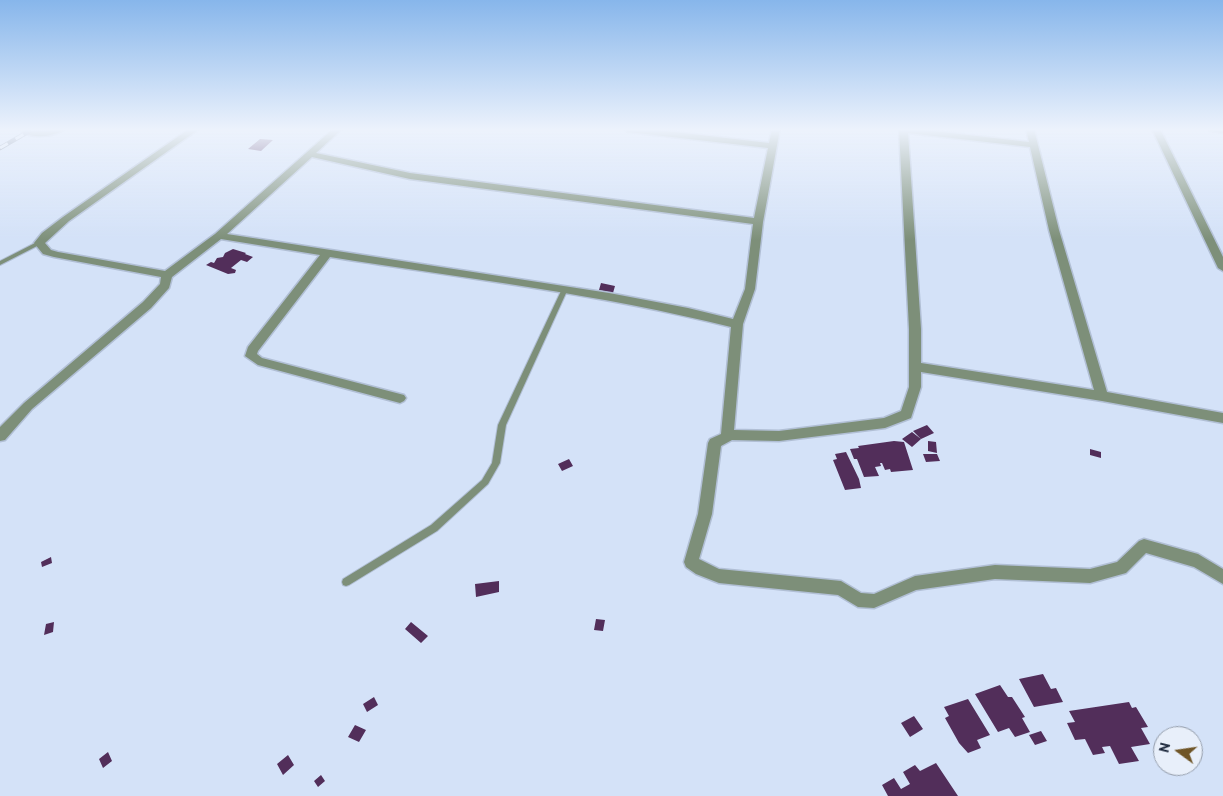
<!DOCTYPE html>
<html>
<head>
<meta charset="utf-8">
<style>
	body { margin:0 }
	#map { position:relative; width:1223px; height:796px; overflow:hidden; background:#d4e2f8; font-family:"PT Sans",sans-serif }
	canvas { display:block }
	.north { position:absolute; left:1153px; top:726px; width:50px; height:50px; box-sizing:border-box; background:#e8effa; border:1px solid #939caa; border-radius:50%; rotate:284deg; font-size:14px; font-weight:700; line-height:20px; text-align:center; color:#131f33 }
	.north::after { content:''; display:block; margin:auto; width:18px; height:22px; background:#6f5527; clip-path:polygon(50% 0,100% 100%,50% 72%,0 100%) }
</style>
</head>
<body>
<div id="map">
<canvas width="1223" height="796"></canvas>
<div class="north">N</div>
</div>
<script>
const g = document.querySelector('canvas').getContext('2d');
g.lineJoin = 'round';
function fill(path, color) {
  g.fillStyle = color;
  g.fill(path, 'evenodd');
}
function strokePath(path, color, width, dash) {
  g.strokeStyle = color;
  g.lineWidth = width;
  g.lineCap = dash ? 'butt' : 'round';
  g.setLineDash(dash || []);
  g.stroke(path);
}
fill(new Path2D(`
	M260,139L273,140L261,151L248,149Z
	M233,249L246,253L245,254L253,257L247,262L241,260L231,268L236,270L235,273L228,274L206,265L211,262L214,263L217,258L223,257L225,253Z
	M601,283L615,286L613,293L599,290Z
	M927,425L934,433L921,439L913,431Z
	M912,432L921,439L912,447L902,439Z
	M894,441L904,442L913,470L891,472L890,469L885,470L882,463H880L881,466L875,467L879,476L864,477L857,459H854L850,449L859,448L858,446Z
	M928,441L936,442L937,453L928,451Z
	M1090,449L1101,452V458L1090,455Z
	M846,452L859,479L861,488L845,490L833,460L837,459L835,454Z
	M923,454H937L940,461L926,462Z
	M569,459L573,466L562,471L558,464Z
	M51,557L52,563L42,567L41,562Z
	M499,581V592L476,597L475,584Z
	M596,619L605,620L603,631L594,630Z
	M54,622L53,632L44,635L46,624Z
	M411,622L428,636L421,643L405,629Z
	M1043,674L1051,689L1056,688L1063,702L1034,707L1019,679Z
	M1000,685L1008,697H1012L1025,717L1022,718L1030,732L1015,737L1009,728L998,732L975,694Z
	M374,697L378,705L367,712L363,704Z
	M968,699L990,735L977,740L981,748L968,753L959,743L945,718L949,716L944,707Z
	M1129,702L1132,708L1136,707L1148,727L1141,728L1150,744L1131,747L1139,761L1119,764L1110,746L1102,747L1105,753L1093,755L1085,739L1075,740L1067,723L1075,722L1069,711Z
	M914,716L923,729L910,737L901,723Z
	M355,725L366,730L359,742L348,737Z
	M1041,731L1047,741L1035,745L1029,735Z
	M108,752L112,761L103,768L99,759Z
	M288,755L294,765L283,775L277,764Z
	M936,763L958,796H888L882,785L894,778L901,789L910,784L903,772L915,765L920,771Z
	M321,775L325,781L318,787L314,781Z`), '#522e5a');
const service = new Path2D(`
	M39,241L42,243L41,244L0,265V261Z
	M564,289L567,291L506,425L500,463L488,484L437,531L349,585L346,586L343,585L342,582L343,579L431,525L482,480L492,463L498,425L561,291Z`);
const minor = new Path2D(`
	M19,129L37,131L65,129C54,137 29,140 19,129Z
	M189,129H199L69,221L45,243L51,250L58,252L165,271L215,234L333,129H342L316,153L410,173L754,218L768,148L628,132L624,129H649L769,143L772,129H780L763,222L755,289L743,324L734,430L779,431L884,418L901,411L909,387V329L899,129H916L1029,142L1026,129H1034L1059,230L1107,392L1223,413V423L1102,401L921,372V387L911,418L885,428L779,441L732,440L721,446L712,514L699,559L719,569L841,581L861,593L874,594L915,576L995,565L1090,569L1117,562L1139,541L1144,539L1198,554L1223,569V584L1194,567L1146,553L1126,573L1090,583L995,579L916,590L874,608L858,607L838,595L719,583L696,574L686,567L684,562L698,514L708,443L710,439L721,434L731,327C599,294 464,278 330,257L258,351L257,354L262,358L404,395L406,398L404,401L400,403L258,365L245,356L248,347L320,255L221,239L172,277L169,288L151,308L32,409L5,440L0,441V427L24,403L143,302L160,284L161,277L54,257L43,254L34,243L42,233L63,217ZM908,133L1030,147L1049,230L1094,390L921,363V329ZM312,157L410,179L753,224L745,289L733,319L688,308L609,293L227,234Z
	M1152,129H1160L1223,257V271L1218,268Z
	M1209,129H1223V133L1210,131Z`);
strokePath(service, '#b1bfd5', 2);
strokePath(minor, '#b1bfd5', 3);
fill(service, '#7d8f79');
fill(minor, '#7d8f79');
const rail = new Path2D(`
	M0,148L33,129`);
strokePath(rail, '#606d82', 4.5);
strokePath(rail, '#e8effa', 3, [9]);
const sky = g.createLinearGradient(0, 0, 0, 240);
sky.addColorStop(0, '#87b6eb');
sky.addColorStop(0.54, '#ecf2fc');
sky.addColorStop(1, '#ecf2fc00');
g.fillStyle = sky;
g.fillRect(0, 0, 1223, 240);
</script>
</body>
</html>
